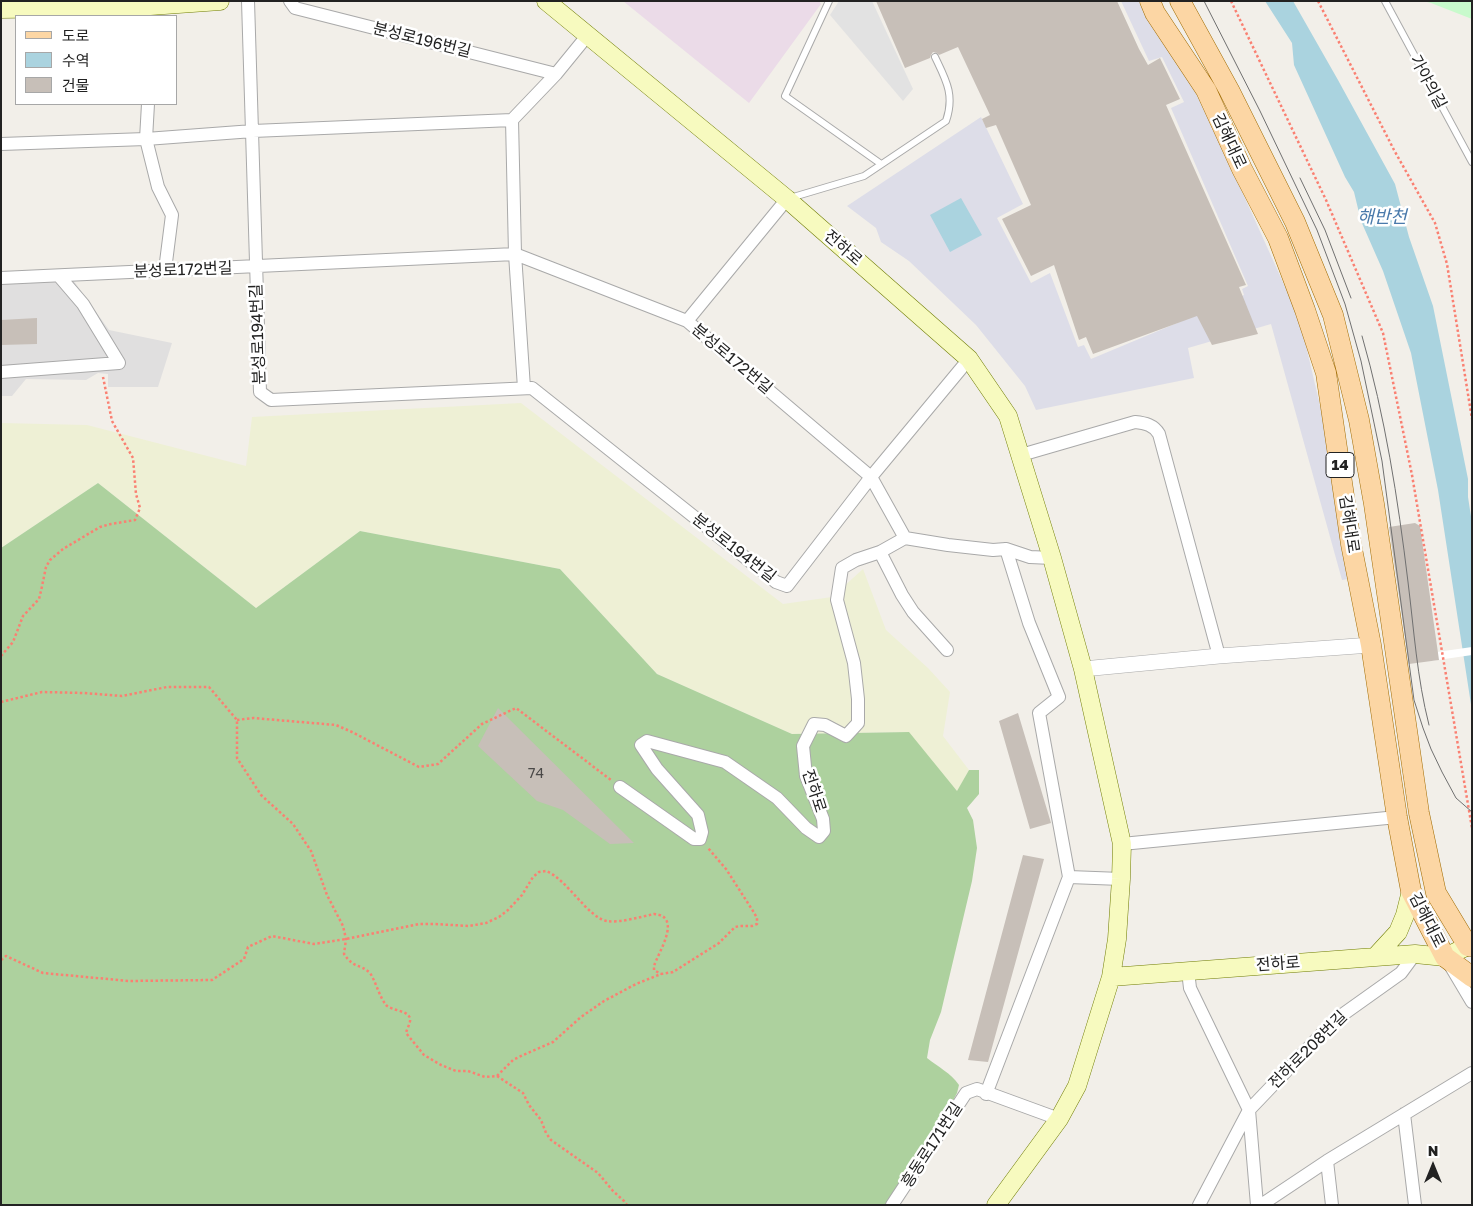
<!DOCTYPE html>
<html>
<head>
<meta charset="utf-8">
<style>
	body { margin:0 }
	#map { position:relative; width:1473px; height:1206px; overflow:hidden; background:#f2efe9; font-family:"Golos Text","Noto Sans KR",sans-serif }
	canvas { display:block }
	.frame { position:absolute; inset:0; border:2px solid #222; pointer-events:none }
	.legend { position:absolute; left:15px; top:15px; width:162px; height:90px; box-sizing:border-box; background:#fff; border:1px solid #a7a7a7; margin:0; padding:6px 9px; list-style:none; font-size:15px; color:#222 }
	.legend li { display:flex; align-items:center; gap:10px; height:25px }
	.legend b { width:25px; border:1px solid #a7a7a7 }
	.north { position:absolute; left:1408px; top:1141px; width:50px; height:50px; -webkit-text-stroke:4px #fff; paint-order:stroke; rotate:0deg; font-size:14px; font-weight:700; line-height:20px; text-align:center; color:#222 }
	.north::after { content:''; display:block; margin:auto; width:18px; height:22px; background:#222; clip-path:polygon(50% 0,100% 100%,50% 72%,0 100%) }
</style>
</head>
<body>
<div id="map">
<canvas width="1473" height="1206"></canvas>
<div class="frame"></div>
<ul class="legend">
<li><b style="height:6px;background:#fcd6a4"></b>도로</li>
<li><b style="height:14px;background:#aad3df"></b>수역</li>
<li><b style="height:14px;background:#c7bfb8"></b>건물</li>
</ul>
<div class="north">N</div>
</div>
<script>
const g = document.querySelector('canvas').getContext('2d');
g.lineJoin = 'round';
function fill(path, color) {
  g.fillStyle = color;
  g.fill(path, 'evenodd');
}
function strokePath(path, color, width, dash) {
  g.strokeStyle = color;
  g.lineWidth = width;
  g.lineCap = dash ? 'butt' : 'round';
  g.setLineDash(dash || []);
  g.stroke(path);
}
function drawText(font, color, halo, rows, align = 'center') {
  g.font = font + ' "Golos Text","Noto Sans KR",sans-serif';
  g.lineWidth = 5;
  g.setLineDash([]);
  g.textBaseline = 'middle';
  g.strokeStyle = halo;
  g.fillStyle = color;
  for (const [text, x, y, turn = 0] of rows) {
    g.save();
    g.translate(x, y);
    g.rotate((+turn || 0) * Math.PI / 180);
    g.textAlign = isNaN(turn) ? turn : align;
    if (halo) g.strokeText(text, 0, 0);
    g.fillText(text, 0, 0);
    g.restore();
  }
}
fill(new Path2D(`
	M66,270L109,330L172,343L158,387H108V374L98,373L86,380L26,379L12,396H1V273Z`), '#e0dfdf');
fill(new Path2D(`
	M623,1H819L821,4L749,103Z`), '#ebdbe8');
fill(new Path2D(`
	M521,403L783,604L832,597L863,569L886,630L928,668L950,692L943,736L969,770L957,792L908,732L792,734L657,674L560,569L360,531L256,608L98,483L1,548V423L87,425L246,466L252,417Z`), '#eef0d5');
fill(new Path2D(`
	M98,483L256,608L360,531L560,569L657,674L792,734L909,732L957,791L969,770H979V794L967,808L973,820L977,848L972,881L941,1012L930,1040L927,1058C938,1067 951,1073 959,1085L957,1093L948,1110L887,1205H1V548Z`), '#add19e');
fill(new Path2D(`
	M1423,1H1472V19L1431,3Z`), '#c8facc');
fill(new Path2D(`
	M839,1H872L913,89L903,101L830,15Z`), '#e2e2e2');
fill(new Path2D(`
	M1121,1H1156L1300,320L1360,577L1342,580L1271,324L1188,348L1194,378L1036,410L1025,386L976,325L909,261L881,242L876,228L847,206L981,117L1023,204L997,218L1031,283L1050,273L1078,347L1084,345L1091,359L1244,295L1242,289L1248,286L1171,108L1184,102L1162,57L1149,61Z`), '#dddde8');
fill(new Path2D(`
	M1265,1H1293L1338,80L1395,184L1409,237L1433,306L1468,479V497L1472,523V711L1438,490L1411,353L1383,271L1361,221L1354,192L1345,177L1294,65L1292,43Z
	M961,198L982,235L950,252L930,215Z`), '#aad3df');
fill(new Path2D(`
	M1472,647V655L1431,661L1430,653Z`), '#fff');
fill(new Path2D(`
	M876,1H1117L1139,49L1148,65L1160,58L1180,99L1166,105L1246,285L1239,287L1258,334L1212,345L1197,316L1093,354L1086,337L1079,340L1054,265L1031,276L1002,219L1031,205L996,125L986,128L982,119L990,115L958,47L939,55L937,53L933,52L931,55L930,58L905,68Z
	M37,318V344L1,345V320Z
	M1415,523L1420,526L1439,660L1409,664L1389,527Z
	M498,708L634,843L610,844L563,810L537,801L478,746Z
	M1018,713L1051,823L1030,829L999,721Z
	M1023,855L1044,859L988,1062L968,1060Z`), '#c7bfb8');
const service = new Path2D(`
	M829,1L785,96L881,164
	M1385,1L1472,162
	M790,198L864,176L946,121C955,95 946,80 935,57`);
const minor = new Path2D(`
	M248,1L260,392L271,400L532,388L776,582L787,586L871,477L969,359
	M290,1L295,8L556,74
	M148,104L146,139L158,187L172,215L165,270
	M512,120L515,254L524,388
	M512,120L556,74L587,36
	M1,144L146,139L253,131L512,120
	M1,278L515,254L687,321L871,477L905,538
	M687,321L787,199
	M1,372L119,363L83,304L59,276
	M1021,455L1135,422C1145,423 1154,425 1159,434L1219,656
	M880,552L902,595L913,612L947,650
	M620,787L694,839H700L702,832L698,815L657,769L641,745L647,741L725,762L777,798L806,828L819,837L824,831L823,819L806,776L803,746L814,724L825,725L846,736L858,723V699L854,663L837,600L842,568L856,560L880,552L905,538L948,545L993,550L1006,549L1030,557L1052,558
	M1122,844L1397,817
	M1069,877L1121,879
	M1450,965L1472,1002
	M1188,971L1190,988L1249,1110L1257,1205
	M986,1094L1069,877L1039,713L1059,697L1029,623L1006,549
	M1404,1114L1415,1205
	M1327,1161L1332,1205
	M892,1205L966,1093L977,1089L1059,1119
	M1199,1205L1249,1110L1335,1020L1401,973L1415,954
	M1261,1205L1327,1161L1472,1073`);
const tertiary = new Path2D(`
	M1083,669L1219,656L1371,645`);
const secondary = new Path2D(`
	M546,1L787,199L969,359L1008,416L1052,558L1083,669L1122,844L1121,879L1117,939L1111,977L1077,1086L1059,1119L996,1205
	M1,9L136,7L220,1
	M1375,957L1398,932L1405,915L1411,891
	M1111,977L1415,954L1445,957L1468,946`);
const primary = new Path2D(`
	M1150,1L1155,13L1206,90L1242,169L1278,238L1305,310L1326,373L1351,544L1371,645L1397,817L1411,891L1445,957L1472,977
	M1180,1L1229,90L1295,222L1333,315L1359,420L1374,504L1419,813L1436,893L1468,946H1472`);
strokePath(service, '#a9a9a9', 8);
strokePath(minor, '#a9a9a9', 14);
strokePath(tertiary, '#a9a9a9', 16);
strokePath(secondary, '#707d05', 19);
strokePath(primary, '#a06b00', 21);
strokePath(new Path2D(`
	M1231,1L1326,200L1383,333L1412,475L1472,828
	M1318,1L1394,150L1435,223L1447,264L1472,419
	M1,656L13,642L23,616L39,599L41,591L46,567L50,560L63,549L100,527L111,524L135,520L140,508L136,494L133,458L112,421L103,377
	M1,702L42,692L84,693L122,696L167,687H209L237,720V758L261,795L293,824L311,851L327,895L343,926L346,939L344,954C354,969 359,963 370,973C376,982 379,996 386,1005C392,1011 407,1010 410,1018C411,1023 407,1028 406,1033L424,1055L441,1065L456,1071H468L485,1077L497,1076L523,1093L529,1105L541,1120L546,1133L551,1140L598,1173L613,1191L624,1201L627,1205
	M237,720L253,718L336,725L352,732L419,767L438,764L482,724L516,708L611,780
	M1,960L6,956L43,973L129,981L212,980L244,959L248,947L272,936L314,944L346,939L419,924H434L469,926L486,923L499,917L508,910L522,895L533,877L539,872L546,871C567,879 588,918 607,921C620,923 640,917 654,914C683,916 658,953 654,966V970L661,974
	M497,1076L513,1060L523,1055L553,1042L581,1017L604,1001L636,984L661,974L673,972L719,943L735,927L740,926H752L757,924V918L753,911L726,869L708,848`), '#fa8072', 2.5, [2.5, 2.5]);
strokePath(service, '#fff', 6);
strokePath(minor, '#fff', 12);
strokePath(tertiary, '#fff', 15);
strokePath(secondary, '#f7fabf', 18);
strokePath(primary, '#fcd6a4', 20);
strokePath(new Path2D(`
	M1204,1L1260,111L1317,230L1345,304L1361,361L1382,461L1414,700L1423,728L1431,749L1442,772L1456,798L1472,812
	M1300,178L1325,230L1351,298
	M1362,336C1385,416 1398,499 1408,582C1414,630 1417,678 1429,725`), '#707070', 1);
drawText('14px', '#4b4948', null, [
	["74",536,774]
]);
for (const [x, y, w] of [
	[1340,465,28]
]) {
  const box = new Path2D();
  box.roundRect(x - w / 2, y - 12.5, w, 25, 4);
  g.fillStyle = '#fff';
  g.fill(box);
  strokePath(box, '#222', 1);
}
drawText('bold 15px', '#222', null, [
	["14",1340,465]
]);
drawText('16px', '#222', '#fff', [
	["분성로196번길",422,40,14],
	["가야의길",1428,82,62],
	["김해대로",1229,141,65],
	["전하로",843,248,41],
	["분성로172번길",183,270,-2],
	["분성로194번길",258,334,-92],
	["분성로172번길",732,359,40],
	["김해대로",1349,524,81],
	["분성로194번길",734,548,38],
	["전하로",814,791,72],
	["김해대로",1427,920,63],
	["전하로",1278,964,-4],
	["전하로208번길",1308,1050,-45],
	["흥동로171번길",932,1145,-57]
]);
drawText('italic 18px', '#4a7aab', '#fff', [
	["해반천",1382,217]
]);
</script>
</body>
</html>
